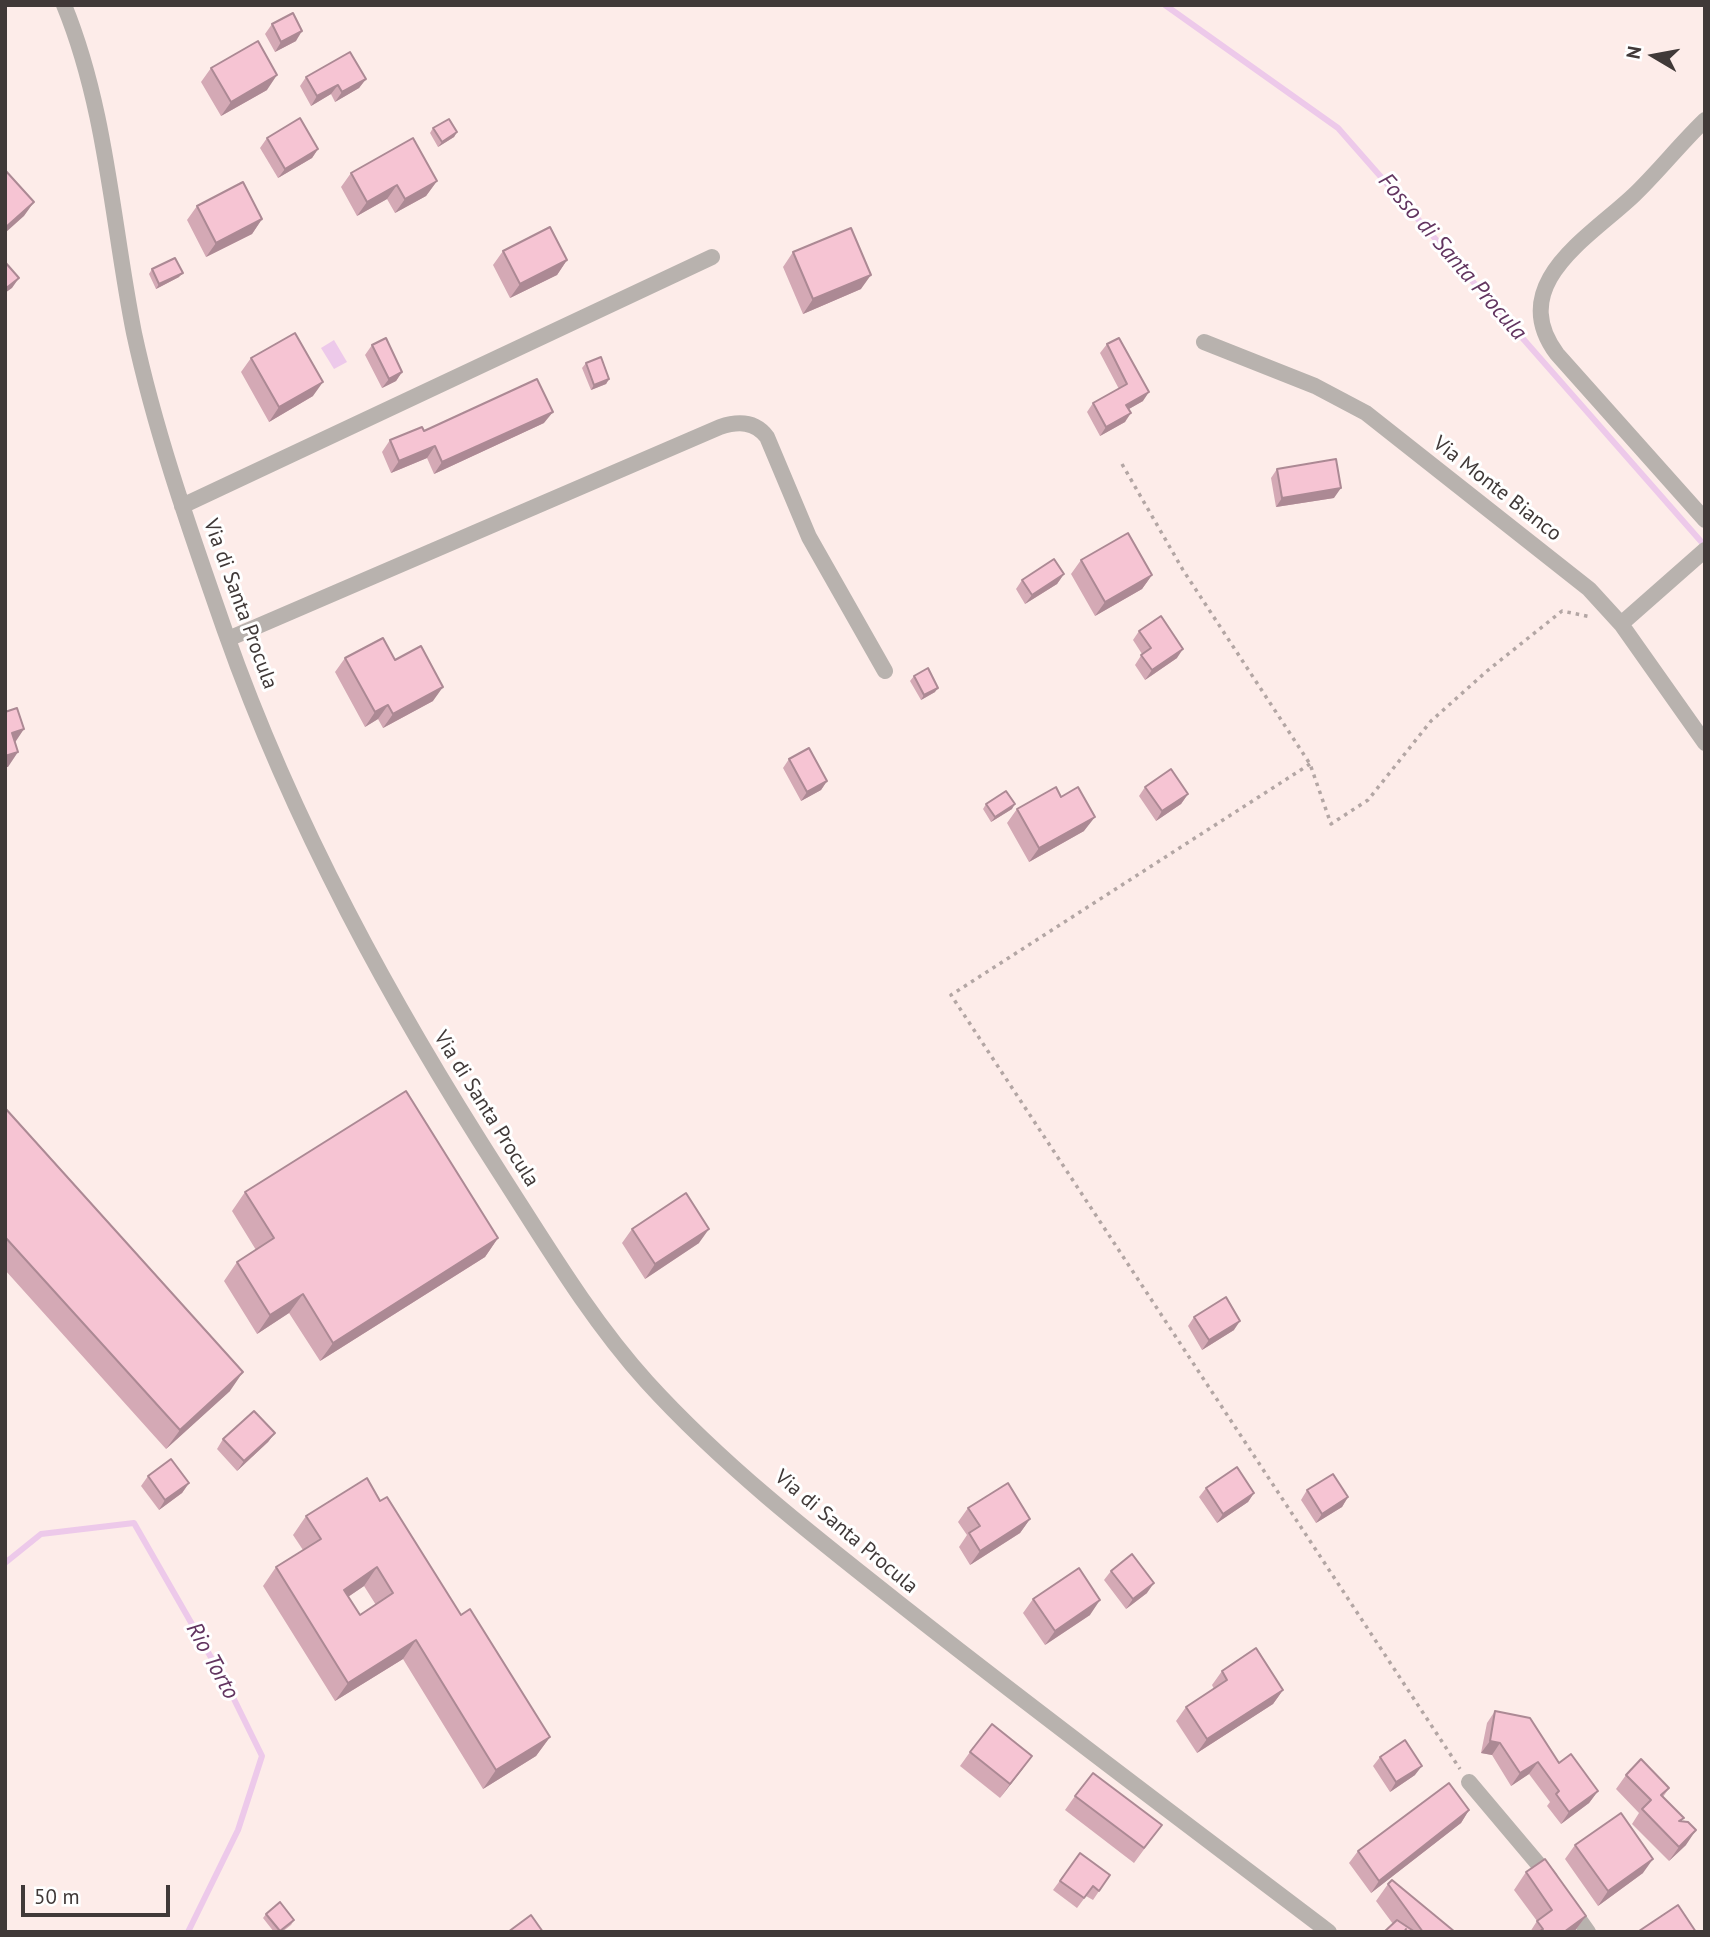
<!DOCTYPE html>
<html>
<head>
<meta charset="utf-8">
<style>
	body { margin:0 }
	#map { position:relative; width:1710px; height:1937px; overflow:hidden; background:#fdece9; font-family:"PT Sans",sans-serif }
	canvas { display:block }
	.frame { position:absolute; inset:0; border:7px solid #403938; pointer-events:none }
	.north { position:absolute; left:1619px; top:21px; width:70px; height:70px; -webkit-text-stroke:5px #fff; paint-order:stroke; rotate:280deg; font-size:19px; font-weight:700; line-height:28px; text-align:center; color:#403938 }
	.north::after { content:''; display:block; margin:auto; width:24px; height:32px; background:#403938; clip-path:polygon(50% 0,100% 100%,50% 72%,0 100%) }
	.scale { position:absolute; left:21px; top:1885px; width:149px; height:32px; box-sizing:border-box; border:4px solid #403938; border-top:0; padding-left:9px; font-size:21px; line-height:24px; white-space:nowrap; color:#403938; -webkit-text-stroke:5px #fff; paint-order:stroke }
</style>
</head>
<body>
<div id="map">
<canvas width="1710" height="1937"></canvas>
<div class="frame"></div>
<div class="north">N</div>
<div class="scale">50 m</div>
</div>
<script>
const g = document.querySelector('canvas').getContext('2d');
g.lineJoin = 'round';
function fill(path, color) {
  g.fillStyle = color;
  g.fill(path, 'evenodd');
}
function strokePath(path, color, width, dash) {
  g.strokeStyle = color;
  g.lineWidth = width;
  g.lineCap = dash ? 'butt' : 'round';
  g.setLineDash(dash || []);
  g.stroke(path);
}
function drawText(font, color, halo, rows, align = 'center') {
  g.font = font + ' "PT Sans",sans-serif';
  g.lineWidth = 6;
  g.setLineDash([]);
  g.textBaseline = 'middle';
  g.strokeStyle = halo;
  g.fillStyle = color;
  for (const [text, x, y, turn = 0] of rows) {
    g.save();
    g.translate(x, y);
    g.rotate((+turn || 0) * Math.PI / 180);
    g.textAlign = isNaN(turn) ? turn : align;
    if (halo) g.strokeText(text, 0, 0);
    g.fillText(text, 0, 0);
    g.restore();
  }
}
fill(new Path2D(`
	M334,340L347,362L334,369L321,348Z`), '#edc9ea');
strokePath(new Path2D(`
	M1165,5L1338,128L1705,546
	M5,1563L41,1534L134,1523L228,1687L262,1756L238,1830L188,1932`), '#edc9ea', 6);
strokePath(new Path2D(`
	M1122,464L1183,570L1310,764L1331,824L1368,800L1431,721L1487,671L1562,611L1591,617
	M1310,764L951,995L1460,1769`), '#b3a6a4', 3.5, [3.5, 5]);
strokePath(new Path2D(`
	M64,5C107,110 112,223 134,333C156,435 191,533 225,631C293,824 392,1005 502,1176C547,1246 591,1320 647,1382C727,1470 825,1545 919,1619C1054,1725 1192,1828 1329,1932
	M1705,120C1680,144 1659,171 1634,195C1590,237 1505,284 1557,354L1705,520
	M1204,342L1315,386L1366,413L1589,589L1621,624L1705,743
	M182,506L712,257
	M1621,624L1705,550
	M228,639L720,427C738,421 755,421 767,437L809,537L885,671
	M1469,1782L1550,1878
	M1569,1905L1588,1932`), '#b8b2ae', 16);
fill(new Path2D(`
	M272,24L296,41L275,52L265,34Z
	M211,68L267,90L221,116L201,82Z
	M306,77L366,79L359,88L335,102L331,94L311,106L300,86Z
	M433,128L457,132L454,137L438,147L430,133Z
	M267,138L318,149L312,158L278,178L260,148Z
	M351,173L437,181L426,196L395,213L387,199L357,216L341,187Z
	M197,206L262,219L252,234L206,257L187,220Z
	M503,251L567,260L557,275L510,298L493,265Z
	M793,252L861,289L803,314L783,267Z
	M152,269L179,277L156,289L149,274Z
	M1107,344L1143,401L1129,409L1125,422L1100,436L1087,412L1093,403L1119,389L1100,353Z
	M372,345L402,372L396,381L382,388L365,355Z
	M251,358L313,396L269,422L241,372Z
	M586,363L609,379L606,384L591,390L582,368Z
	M544,423L434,474L427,458L391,473L382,452L390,440L424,431Z
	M1277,469L1334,498L1276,507L1271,478Z
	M1081,560L1152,575L1142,589L1095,616L1071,574Z
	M1064,574L1057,584L1025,604L1016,589L1022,580Z
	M1139,631L1177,658L1145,680L1135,665L1142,654L1133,640Z
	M345,658L395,660L433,701L383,728L378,719L365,727L335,672Z
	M914,676L935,692L921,700L910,681Z
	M789,759L827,781L821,790L801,801L783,768Z
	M1145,787L1188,794L1181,804L1156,821L1139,796Z
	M1061,797L1084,831L1029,862L1007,823L1017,809Z
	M986,804L1012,809L991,822L983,809Z
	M5,1108L230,1391L166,1449L5,1270Z
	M245,1192L498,1238L485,1257L320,1361L289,1313L257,1334L224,1281L237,1262L256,1250L232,1211Z
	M632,1229L699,1243L645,1279L622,1243Z
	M1194,1317L1234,1330L1202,1350L1188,1326Z
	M275,1433L268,1442L237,1471L217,1449L223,1439Z
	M148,1476L189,1483L182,1493L159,1510L141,1486Z
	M1206,1488L1254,1493L1248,1502L1217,1523L1199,1497Z
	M1307,1490L1348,1497L1342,1507L1316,1523L1301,1500Z
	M380,1501L461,1615L550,1737L536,1756L483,1789L403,1659L335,1701L263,1586L276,1567L303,1550L293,1535L306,1516ZM364,1586L376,1605L360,1615L348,1597Z
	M968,1508L1030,1519L1020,1533L970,1565L959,1547L967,1535L958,1522Z
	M1111,1571L1147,1593L1126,1609L1104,1580Z
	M1033,1599L1090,1615L1045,1645L1023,1613Z
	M1222,1671L1283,1690L1273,1704L1197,1753L1176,1721L1186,1707L1214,1689L1212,1685Z
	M1495,1711L1559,1763L1598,1791L1589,1803L1561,1824L1547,1806L1550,1802L1529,1774L1511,1786L1492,1755L1481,1753L1487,1723Z
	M970,1752L1032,1756L1000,1798L960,1766Z
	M1380,1757L1415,1775L1390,1792L1373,1766Z
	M1626,1775L1669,1788L1663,1797L1682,1821L1686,1845L1669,1861L1632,1824L1639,1813L1616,1789Z
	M1075,1796L1162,1825L1134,1863L1065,1810Z
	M1469,1810L1461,1823L1371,1893L1349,1863L1358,1851Z
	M1575,1845L1643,1873L1598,1906L1565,1859Z
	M1080,1853L1110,1875L1093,1900L1086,1896L1077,1908L1053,1890Z
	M1526,1872L1586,1916L1574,1932H1530L1537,1921L1514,1890Z
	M1388,1884L1455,1932H1384L1393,1924L1376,1901Z
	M266,1914L294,1920L291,1925L282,1932H274L263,1918Z`), '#d4a9b5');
fill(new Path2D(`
	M302,31L296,41L275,52L281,42Z
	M277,75L267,90L221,116L231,102Z
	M366,79L359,88L335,102L342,92Z
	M338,85L331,94L311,106L317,96Z
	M457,132L454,137L438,147L442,142Z
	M318,149L312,158L278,178L285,169Z
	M437,181L426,196L395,213L405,199Z
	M397,185L387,199L357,216L367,202Z
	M34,202L24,216L5,233L6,227Z
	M262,219L252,234L206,257L216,243Z
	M567,260L557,275L510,298L520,284Z
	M183,273L179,277L156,289L159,284Z
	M871,275L861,289L803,314L813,299Z
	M19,278L12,288L5,293V289Z
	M402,372L396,381L382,388L389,379Z
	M609,379L606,384L591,390L594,385Z
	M323,382L313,396L269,422L279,407Z
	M1149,392L1143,401L1120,414L1126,405Z
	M553,412L544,423L434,474L442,462Z
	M1131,413L1125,422L1100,436L1106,427Z
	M435,446L427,458L391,473L399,461Z
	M1341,488L1334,498L1276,507L1282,498Z
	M1064,574L1057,584L1025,604L1032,595Z
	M1152,575L1142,589L1095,616L1105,602Z
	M1183,649L1177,658L1145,680L1152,670Z
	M443,687L433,701L383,728L393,714Z
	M938,688L935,692L921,700L924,695Z
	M388,705L378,719L365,727L375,712Z
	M24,729L14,744L12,733Z
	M18,752L8,767H5V756Z
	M827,781L821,790L801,801L807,792Z
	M1188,794L1181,804L1156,821L1162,811Z
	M1015,804L1012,809L991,822L995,817Z
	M1095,817L1084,831L1029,862L1039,848Z
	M709,1229L699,1243L645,1279L655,1264Z
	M498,1238L485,1257L320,1361L333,1343Z
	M303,1294L289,1313L257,1334L270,1315Z
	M1240,1321L1234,1330L1202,1350L1209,1340Z
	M243,1372L230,1391L166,1449L180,1430Z
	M275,1433L268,1442L237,1471L244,1461Z
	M189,1483L182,1493L159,1510L165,1500Z
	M1254,1493L1248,1502L1217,1523L1223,1514Z
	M1348,1497L1342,1507L1316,1523L1322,1514Z
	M1030,1519L1020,1533L970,1565L980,1551Z
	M377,1567L364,1586L330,1609L344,1590Z
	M1154,1583L1147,1593L1126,1609L1133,1599Z
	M1100,1600L1090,1615L1045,1645L1055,1631Z
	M416,1640L403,1659L335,1701L348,1683Z
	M1283,1690L1273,1704L1197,1753L1207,1739Z
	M550,1737L536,1756L483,1789L496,1770Z
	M1490,1741L1500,1743L1492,1755L1481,1753Z
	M1032,1756L1022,1770L1000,1798L1010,1784Z
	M1538,1762L1529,1774L1511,1786L1520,1773Z
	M1422,1766L1415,1775L1390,1792L1396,1782Z
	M1598,1791L1589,1803L1561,1824L1569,1812Z
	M1469,1810L1461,1823L1371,1893L1379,1881Z
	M1696,1830L1686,1845L1669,1861L1679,1847Z
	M1653,1859L1643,1873L1598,1906L1608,1891Z
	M1586,1916L1574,1932H1564Z`), '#ac8994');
const building = new Path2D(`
	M293,13L302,31L281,42L272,24Z
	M258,41L277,75L231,102L211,68Z
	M350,52L366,79L342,92L338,85L317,96L306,77Z
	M300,118L318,149L285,169L267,138Z
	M449,119L457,132L442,142L433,128Z
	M413,138L437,181L405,199L397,185L367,202L351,173Z
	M5,170L34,202L6,227L5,225Z
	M243,182L262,219L216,243L197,206Z
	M550,227L567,260L520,284L503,251Z
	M851,228L871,275L813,299L793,252Z
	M175,258L183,273L159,284L152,269Z
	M5,262L19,278L5,289Z
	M295,333L323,382L279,407L251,358Z
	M386,338L402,372L389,379L372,345Z
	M1119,338L1149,392L1126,405L1131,413L1106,427L1093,403L1127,384L1107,344Z
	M601,357L609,379L594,385L586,363Z
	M537,379L553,412L442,462L435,446L399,461L390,440L422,427L424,431Z
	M1336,459L1341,488L1282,498L1277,469Z
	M1128,533L1152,575L1105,602L1081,560Z
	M1054,559L1064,574L1032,595L1022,580Z
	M1161,616L1183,649L1152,670L1141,655L1151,648L1139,631Z
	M383,638L395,660L421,646L443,687L393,714L388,705L375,712L345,658Z
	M928,668L938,688L924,695L914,676Z
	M17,708L24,729L12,733L18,752L5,756V712Z
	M809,748L827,781L807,792L789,759Z
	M1171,769L1188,794L1162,811L1145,787Z
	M1056,787L1061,797L1078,787L1095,817L1039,848L1017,809Z
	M1006,791L1015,804L995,817L986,804Z
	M406,1091L498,1238L333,1343L303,1294L270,1315L237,1262L274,1238L245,1192Z
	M5,1108L243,1372L180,1430L5,1237Z
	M686,1193L709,1229L655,1264L632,1229Z
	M1226,1297L1240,1321L1209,1340L1194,1317Z
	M254,1411L275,1433L244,1461L223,1439Z
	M171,1459L189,1483L165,1500L148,1476Z
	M1237,1467L1254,1493L1223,1514L1206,1488Z
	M1333,1474L1348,1497L1322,1514L1307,1490Z
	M367,1478L380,1501L387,1497L461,1615L470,1609L550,1737L496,1770L416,1640L348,1683L276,1567L321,1539L306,1516ZM377,1567L393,1593L360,1615L344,1590Z
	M1008,1483L1030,1519L980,1551L969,1533L980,1526L968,1508Z
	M1132,1554L1154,1583L1133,1599L1111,1571Z
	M1079,1568L1100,1600L1055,1631L1033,1599Z
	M1256,1648L1283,1690L1207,1739L1186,1707L1227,1680L1222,1671Z
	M1495,1711L1530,1718L1559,1763L1571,1754L1598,1791L1569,1812L1556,1794L1559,1791L1538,1762L1520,1773L1500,1743L1490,1741Z
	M992,1724L1032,1756L1010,1784L970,1752Z
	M1405,1740L1422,1766L1396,1782L1380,1757Z
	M1641,1759L1669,1788L1661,1795L1684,1818L1679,1821L1688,1822L1696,1830L1679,1847L1642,1809L1651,1800L1626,1775Z
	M1093,1773L1162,1825L1144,1848L1075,1796Z
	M1449,1783L1469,1810L1379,1881L1358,1851Z
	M1621,1813L1653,1859L1608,1891L1575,1845Z
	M1080,1853L1110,1875L1099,1891L1093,1886L1084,1898L1060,1881Z
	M1545,1859L1586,1916L1564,1932H1539L1543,1929L1537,1921L1552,1910L1526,1872Z
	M1392,1880L1455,1932H1423L1388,1884Z
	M280,1902L294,1920L280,1931L266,1914Z
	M1678,1905L1696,1932H1639V1931Z
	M531,1915L543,1932H508Z
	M1397,1920L1415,1932H1404L1406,1929L1404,1932H1384Z`);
fill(building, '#f6c4d3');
strokePath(building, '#ac8994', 2);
drawText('21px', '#403938', '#fff', [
	["Via Monte Bianco",1497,489,38],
	["Via di Santa Procula",240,604,70],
	["Via di Santa Procula",486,1109,58],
	["Via di Santa Procula",846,1532,40]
]);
drawText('italic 23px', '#623560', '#fff', [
	["Fosso di Santa Procula",1452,257,49],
	["Rio Torto",212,1661,61]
]);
</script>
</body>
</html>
